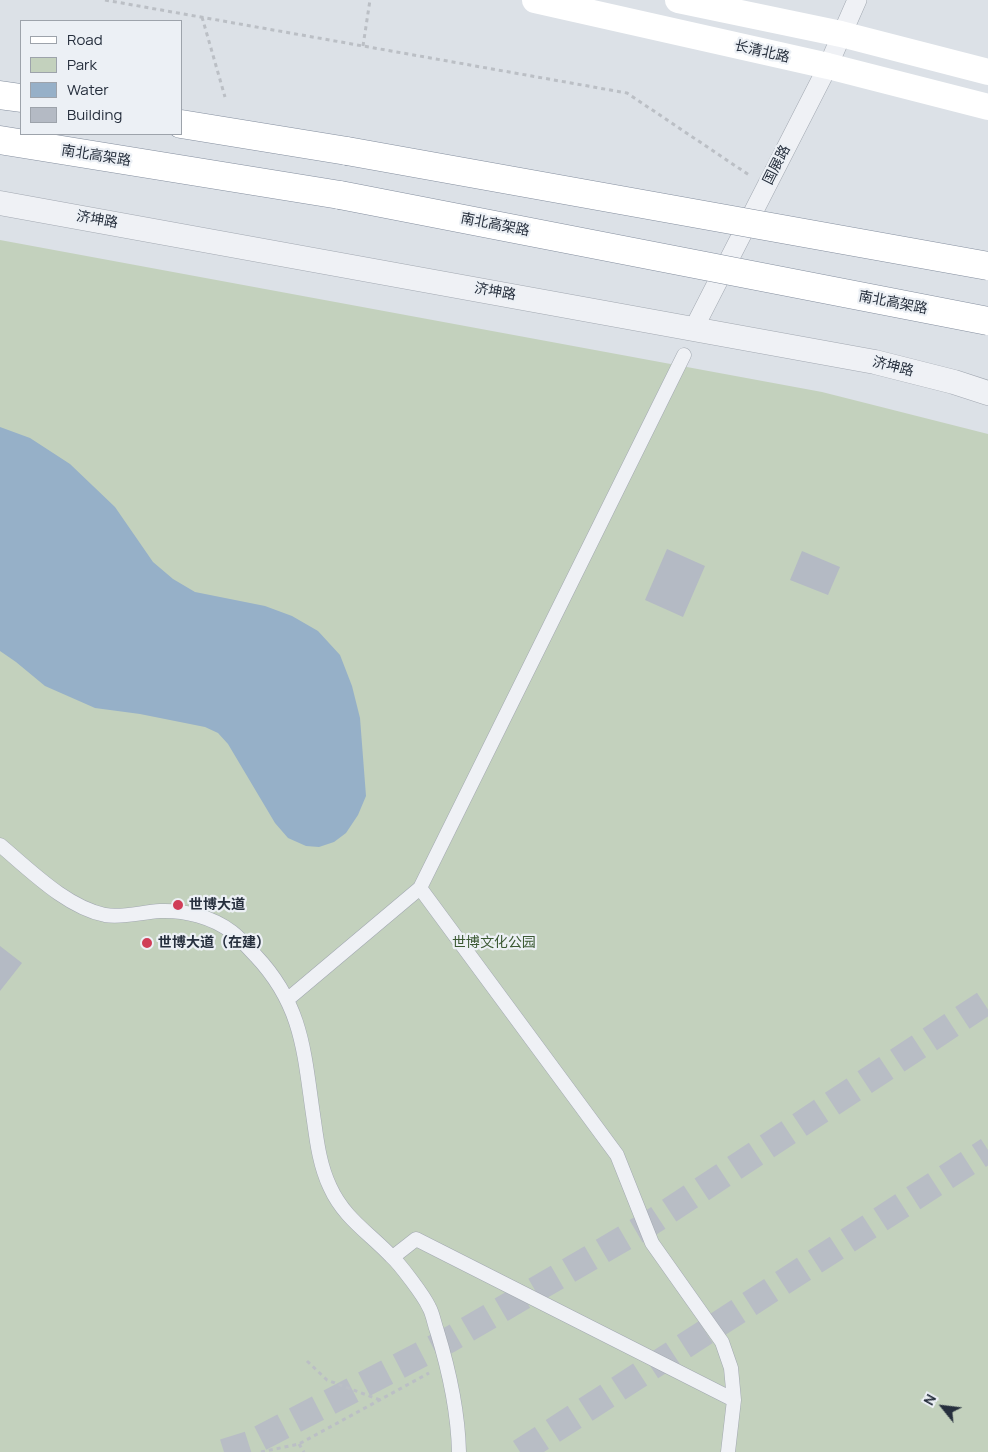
<!DOCTYPE html>
<html>
<head>
<meta charset="utf-8">
<style>
	body { margin:0 }
	#map { position:relative; width:988px; height:1452px; overflow:hidden; background:#dce1e7; font-family:Manrope,sans-serif }
	canvas { display:block }
	.legend { position:absolute; left:20px; top:20px; width:162px; height:115px; box-sizing:border-box; background:#ecf0f5; border:1px solid #9da3ab; margin:0; padding:6px 9px; list-style:none; font-size:15px; color:#262f3d }
	.legend li { display:flex; align-items:center; gap:10px; height:25px }
	.legend b { width:25px; border:1px solid #9da3ab }
	.north { position:absolute; left:918px; top:1382px; width:50px; height:50px; -webkit-text-stroke:4px #ecf0f5; paint-order:stroke; rotate:299deg; font-size:14px; font-weight:700; line-height:20px; text-align:center; color:#262f3d }
	.north::after { content:''; display:block; margin:auto; width:18px; height:22px; background:#262f3d; clip-path:polygon(50% 0,100% 100%,50% 72%,0 100%) }
</style>
</head>
<body>
<div id="map">
<canvas width="988" height="1452"></canvas>
<ul class="legend">
<li><b style="height:6px;background:#fff"></b>Road</li>
<li><b style="height:14px;background:#c3d1bd"></b>Park</li>
<li><b style="height:14px;background:#96b0c8"></b>Water</li>
<li><b style="height:14px;background:#b4bac4"></b>Building</li>
</ul>
<div class="north">N</div>
</div>
<script>
const g = document.querySelector('canvas').getContext('2d');
g.lineJoin = 'round';
function fill(path, color) {
  g.fillStyle = color;
  g.fill(path, 'evenodd');
}
function strokePath(path, color, width, dash) {
  g.strokeStyle = color;
  g.lineWidth = width;
  g.lineCap = dash ? 'butt' : 'round';
  g.setLineDash(dash || []);
  g.stroke(path);
}
function drawText(font, color, halo, rows, align = 'center') {
  g.font = font + ' Manrope,"Noto Sans SC",sans-serif';
  g.lineWidth = 4.5;
  g.setLineDash([]);
  g.textBaseline = 'middle';
  g.strokeStyle = halo;
  g.fillStyle = color;
  for (const [text, x, y, turn = 0] of rows) {
    g.save();
    g.translate(x, y);
    g.rotate((+turn || 0) * Math.PI / 180);
    g.textAlign = isNaN(turn) ? turn : align;
    if (halo) g.strokeText(text, 0, 0);
    g.fillText(text, 0, 0);
    g.restore();
  }
}
fill(new Path2D(`
	M0,240L822,392L988,434V1452H0Z`), '#c3d1bd');
fill(new Path2D(`
	M0,427L30,438L70,464L115,507L153,562L173,579L195,592L265,606L292,616L318,631L340,655L352,686L360,718L366,796L358,815L346,833L334,842L319,847L306,846L288,838L275,823L228,744L218,733L205,727L140,714L95,708L45,686L16,662L0,651Z`), '#96b0c8');
fill(new Path2D(`
	M667,549L705,566L683,617L645,600Z
	M802,551L840,567L828,595L790,580Z
	M0,946L22,963L0,991Z`), '#b4bac4');
strokePath(new Path2D(`
	M224,1452L249,1444L449,1340L652,1222L988,1001
	M520,1452L988,1150`), '#b8bdc5', 26, [26, 13]);
const pedestrian = new Path2D(`
	M0,845C30,870 66,907 105,915C123,918 142,912 160,911C185,910 212,917 232,932C241,939 249,949 256,956C304,1007 304,1055 314,1121C317,1143 320,1166 330,1187C344,1218 368,1232 391,1256C400,1264 424,1296 429,1307C433,1314 434,1323 437,1331C449,1370 458,1411 459,1452
	M420,888L617,1155L652,1243L722,1342L731,1368L734,1400L728,1452
	M288,999L420,888L684,355
	M393,1257L416,1239L734,1400`);
const minor = new Path2D(`
	M694,328L828,66L857,0`);
const tertiary = new Path2D(`
	M0,203L875,362L954,382L988,393`);
const trunk = new Path2D(`
	M0,95L21,98
	M181,124L347,151
	M0,140L340,195`);
strokePath(pedestrian, '#a2a8b1', 15);
strokePath(minor, '#a2a8b1', 20);
strokePath(tertiary, '#a2a8b1', 25);
strokePath(trunk, '#848e9e', 29);
strokePath(new Path2D(`
	M105,0L627,93L749,175
	M202,17L225,97
	M363,46L370,0
	M307,1361L327,1380L380,1400
	M299,1444L304,1452
	M261,1452L299,1444L429,1373`), '#bbbfc5', 3, [4, 4]);
strokePath(pedestrian, '#eff1f5', 14);
strokePath(minor, '#eff1f5', 19);
strokePath(tertiary, '#eff1f5', 24);
strokePath(new Path2D(`
	M535,0L828,66L988,107
	M678,0L841,34L988,72`), '#fff', 26);
strokePath(trunk, '#fff', 28);
const trunkBridge = new Path2D(`
	M347,151L988,266
	M340,195L988,321`);
strokePath(trunkBridge, '#848e9e', 29, []);
strokePath(trunkBridge, '#fff', 28);
for (const [x, y, r, color] of [
	[178,905,6,"#d03d57"],
	[147,943,6,"#d03d57"]
]) {
  const dot = new Path2D();
  dot.arc(x, y, r, 0, 2 * Math.PI);
  g.fillStyle = color;
  g.fill(dot);
  strokePath(dot, '#ecf0f5', 2);
}
drawText('14px', '#262f3d', '#ecf0f5', [
	["长清北路",762,52,13],
	["南北高架路",96,156,9],
	["国展路",777,165,-63],
	["济坤路",97,220,10],
	["南北高架路",495,225,11],
	["济坤路",495,292,10],
	["南北高架路",893,303,11],
	["济坤路",893,367,14]
]);
drawText('bold 14px', '#262f3d', '#ecf0f5', [
	["世博大道",189,905],
	["世博大道（在建）",158,943]
], 'left');
drawText('14px', '#3b5933', '#ecf0f5', [
	["世博文化公园",494,943]
]);
</script>
</body>
</html>
